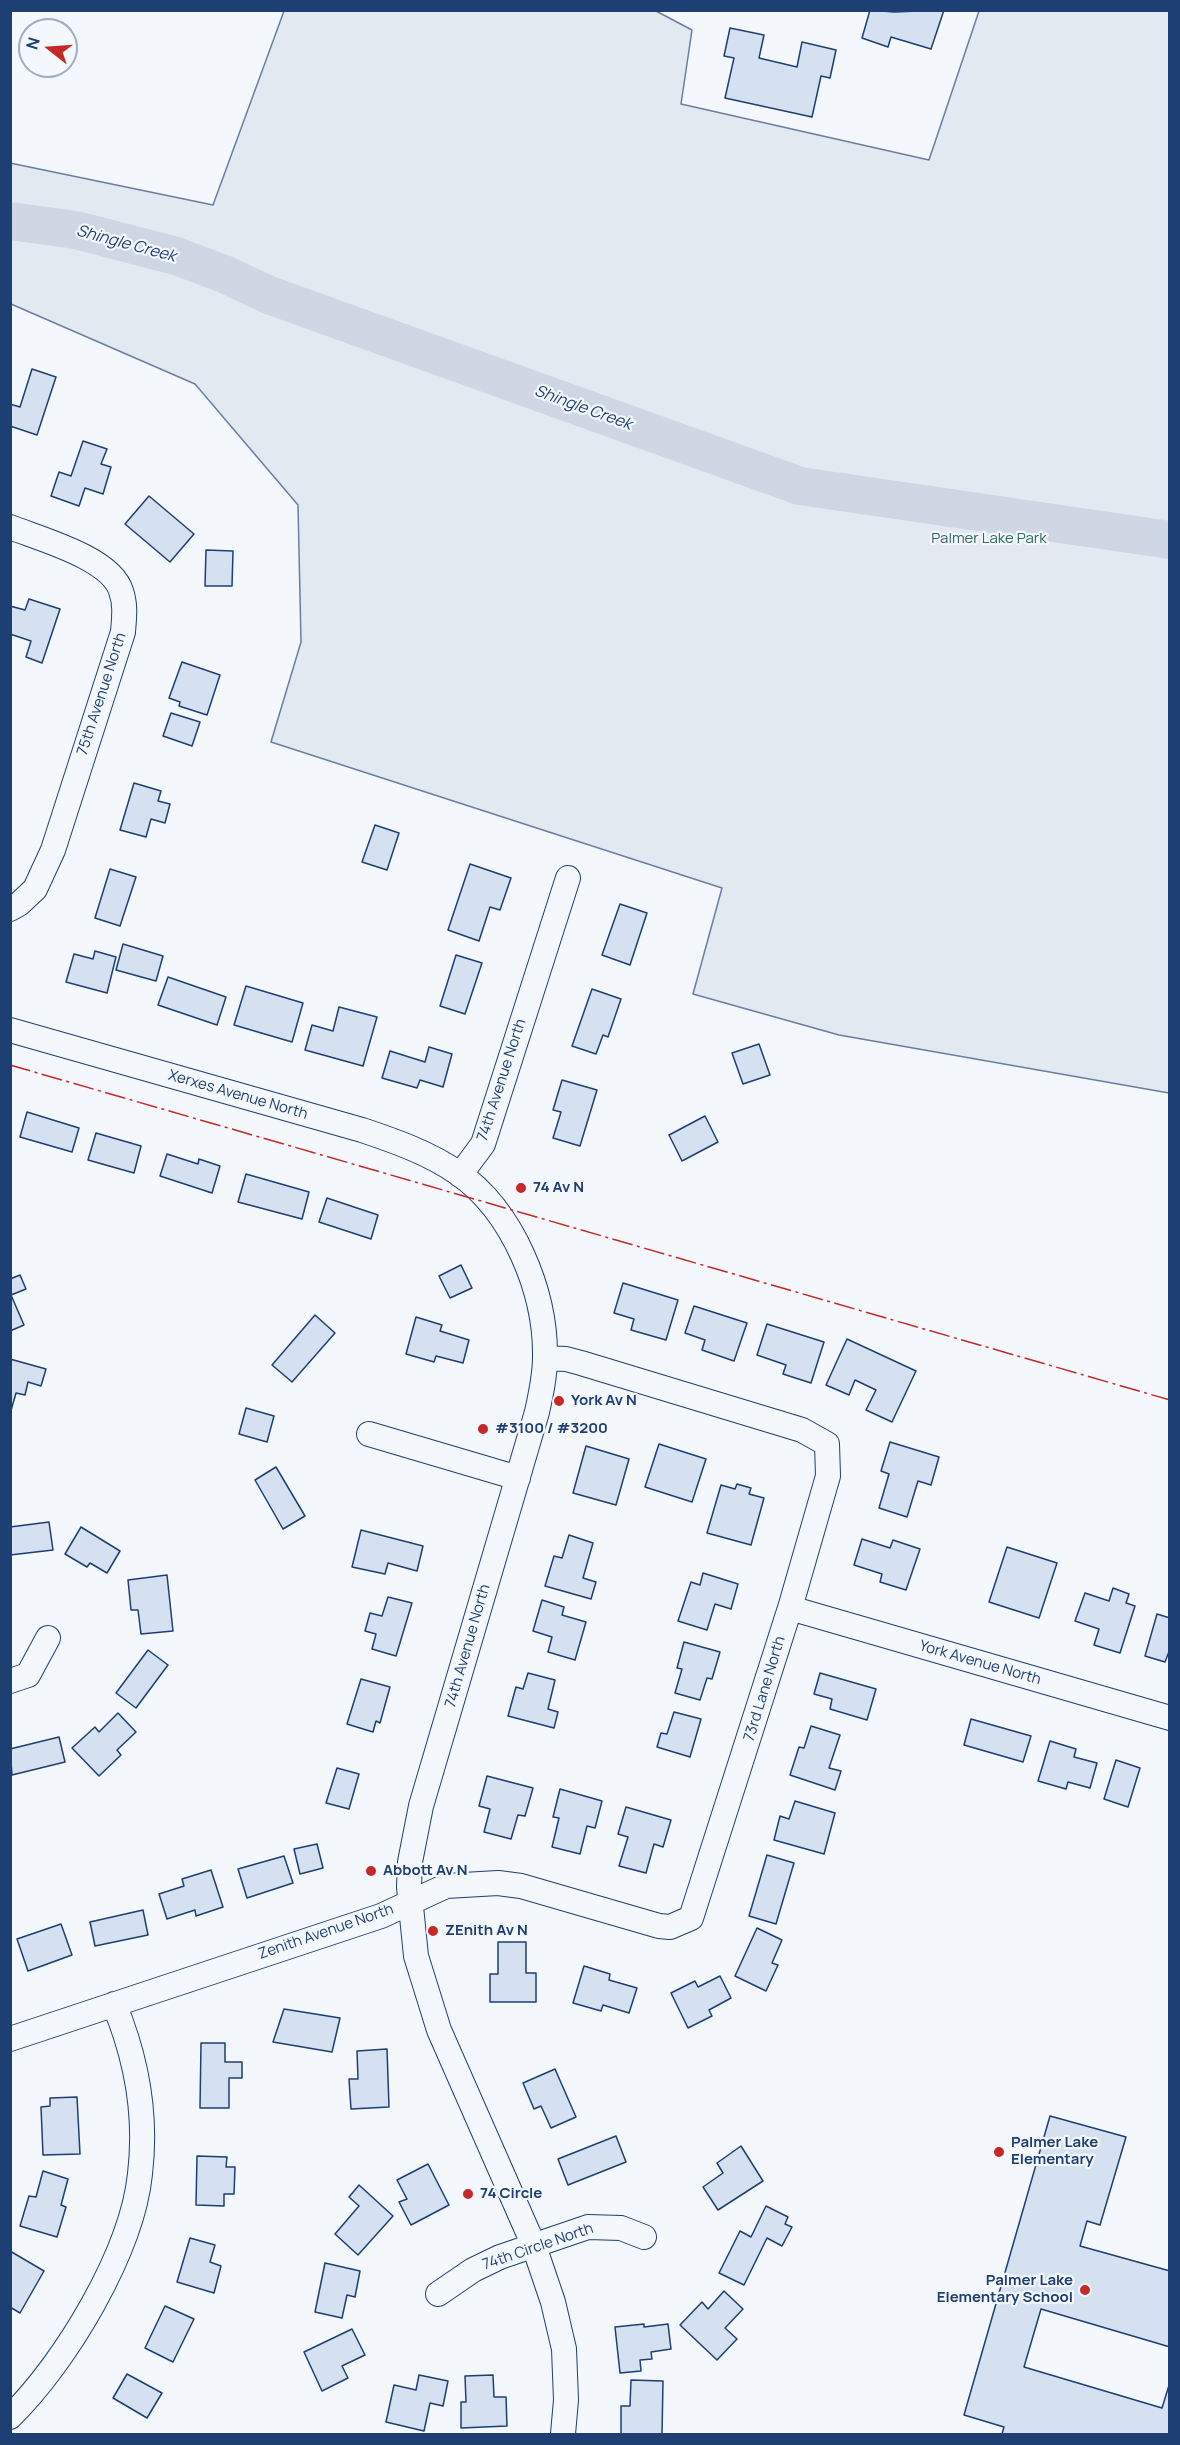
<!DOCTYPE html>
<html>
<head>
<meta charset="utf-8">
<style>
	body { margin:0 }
	#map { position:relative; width:1180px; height:2445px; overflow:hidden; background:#f4f7fb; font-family:Manrope,sans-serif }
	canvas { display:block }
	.frame { position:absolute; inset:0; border:12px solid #1d3f73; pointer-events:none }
	.north { position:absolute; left:18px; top:18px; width:60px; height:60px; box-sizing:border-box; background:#f4f7fb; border:2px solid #9eadc5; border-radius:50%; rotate:287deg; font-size:16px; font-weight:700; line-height:24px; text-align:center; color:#1d3f73 }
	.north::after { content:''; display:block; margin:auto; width:21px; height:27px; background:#c62828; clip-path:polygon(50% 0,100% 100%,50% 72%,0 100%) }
</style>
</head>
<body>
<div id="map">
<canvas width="1180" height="2445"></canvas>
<div class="frame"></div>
<div class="north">N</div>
</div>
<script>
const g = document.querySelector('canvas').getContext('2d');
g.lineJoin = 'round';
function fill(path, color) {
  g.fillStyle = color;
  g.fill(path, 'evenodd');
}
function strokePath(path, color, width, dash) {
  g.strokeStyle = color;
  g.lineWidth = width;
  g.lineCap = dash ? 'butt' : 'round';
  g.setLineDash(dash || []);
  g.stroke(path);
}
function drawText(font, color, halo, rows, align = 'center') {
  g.font = font + ' Manrope,sans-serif';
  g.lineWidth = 4.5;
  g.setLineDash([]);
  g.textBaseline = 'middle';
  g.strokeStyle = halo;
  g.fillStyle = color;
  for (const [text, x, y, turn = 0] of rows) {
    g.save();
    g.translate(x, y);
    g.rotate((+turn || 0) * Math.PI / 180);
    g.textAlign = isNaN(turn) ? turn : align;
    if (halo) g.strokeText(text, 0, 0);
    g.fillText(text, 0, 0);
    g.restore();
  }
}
const green = new Path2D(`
	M284,11H656L692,30L681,104L929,160L979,11H1169V1093L839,1035L693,994L722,888L271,742L301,642L298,505L195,384L11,304L10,163L213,205Z`);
fill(green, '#e3e9f0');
strokePath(green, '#687fa3', 1.5);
strokePath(new Path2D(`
	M10,221L76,230L176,256L224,274L269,295L800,486L1170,540`), '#cfd7e4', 38);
const building = new Path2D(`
	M870,10L894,12L944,10L931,49L891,37L888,47L862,38Z
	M730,28L764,35L759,58L797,67L802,42L836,50L830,78L821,76L812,117L725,98L734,58L724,56Z
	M32,369L56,377L37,435L10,426V404L20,407Z
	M83,441L107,449L101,464L111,467L103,494L85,488L79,506L51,496L59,472L71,476Z
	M149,496L194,534L170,562L125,524Z
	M206,550L233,551L232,586H205Z
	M29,599L60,609L42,663L26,657L31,641L10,634V606L25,610Z
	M182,662L220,675L207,715L179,706L180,702L169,698Z
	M171,713L200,722L192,746L163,736Z
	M134,783L161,791L158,801L170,804L165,823L151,819L146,837L120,830Z
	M375,825L399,833L387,870L362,862Z
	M470,864L511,878L500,910L490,907L479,941L448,930Z
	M110,869L136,877L120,926L95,918Z
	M620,904L647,913L630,965L602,955Z
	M123,944L163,956L156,981L116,970Z
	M95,951L116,957L107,993L66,982L74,954L93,959Z
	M456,955L482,963L465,1014L440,1006Z
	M168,977L226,997L217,1025L158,1005Z
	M246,986L303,1003L292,1042L234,1025Z
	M592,989L621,999L608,1037L603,1035L596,1054L572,1046Z
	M339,1007L377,1017L363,1066L305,1050L312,1025L333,1031Z
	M759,1044L770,1075L743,1084L732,1053Z
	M429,1047L452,1054L443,1087L420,1080L417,1088L382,1078L390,1051L425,1062Z
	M562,1080L597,1090L580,1146L553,1138L561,1112L553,1110Z
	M27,1112L79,1128L72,1152L20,1137Z
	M705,1116L718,1142L682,1161L669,1135Z
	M96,1133L141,1146L134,1173L88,1160Z
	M167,1154L198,1164L199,1159L220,1166L212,1193L160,1176Z
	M246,1174L309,1192L302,1219L238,1202Z
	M327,1198L378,1215L371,1239L319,1222Z
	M461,1265L472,1288L450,1298L439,1276Z
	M20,1275L26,1289L11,1295L24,1325L10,1331V1279Z
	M623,1283L678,1300L666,1340L631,1330L634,1319L614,1313Z
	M694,1306L747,1323L734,1361L702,1350L705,1340L685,1333Z
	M315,1315L335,1333L292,1382L272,1365Z
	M416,1317L442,1325L440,1331L469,1340L463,1363L436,1356L434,1362L406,1354Z
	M767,1324L824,1342L811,1383L783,1374L786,1365L757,1355Z
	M847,1339L916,1371L892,1422L866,1410L876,1390L855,1380L849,1395L826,1385Z
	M10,1359L46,1369L41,1386L28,1382L25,1395L16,1393L10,1414Z
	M246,1408L274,1416L267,1442L239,1434Z
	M890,1442L939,1457L931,1485L918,1481L907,1517L879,1508L889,1474L881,1471Z
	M659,1444L706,1459L692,1502L645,1487Z
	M586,1446L629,1459L616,1505L573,1493Z
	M276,1467L305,1516L283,1529L255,1480Z
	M737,1484L751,1488L749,1494L764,1498L751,1545L707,1533L721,1485L735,1489Z
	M49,1522L53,1550L10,1555V1527Z
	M81,1527L120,1551L107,1573L90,1563L87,1567L65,1554Z
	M361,1530L423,1546L417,1571L388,1563L385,1574L352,1567Z
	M569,1535L593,1543L583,1578L596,1582L591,1599L545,1586L554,1556L562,1558Z
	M862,1539L890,1548L893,1540L920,1549L906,1590L880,1582L882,1574L854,1565Z
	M1007,1547L1057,1563L1039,1618L989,1602Z
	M703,1573L738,1584L731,1609L715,1604L707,1630L678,1621L691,1582L700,1585Z
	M167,1575L173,1631L141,1634L138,1610H131L128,1580Z
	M1113,1588L1129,1594L1126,1603L1135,1606L1120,1653L1094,1645L1099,1629L1075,1621L1085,1593L1109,1601Z
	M388,1597L412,1603L396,1656L372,1649L376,1634L365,1631L370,1613L382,1616Z
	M542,1600L564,1607L562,1615L586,1622L575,1660L548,1652L552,1637L533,1631Z
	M1157,1614L1170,1618V1649L1165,1662L1145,1656Z
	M684,1642L720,1652L712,1679L707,1678L700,1700L675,1693L682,1669L677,1668Z
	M148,1650L168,1665L136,1708L116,1693Z
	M528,1673L555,1680L548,1709L558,1712L554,1728L508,1716L516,1687L523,1689Z
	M820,1673L876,1689L867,1720L830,1709L832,1699L814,1694Z
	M361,1679L390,1687L380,1723L376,1721L373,1732L347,1724Z
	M674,1712L701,1719L690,1757L657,1747L661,1733L667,1734Z
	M118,1713L136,1732L117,1750L121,1755L99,1776L72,1748L95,1727L99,1732Z
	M971,1719L1031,1736L1023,1762L964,1745Z
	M811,1726L840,1735L829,1768L841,1771L835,1790L790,1775L799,1747L804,1748Z
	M59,1737L65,1762L12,1775L10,1749Z
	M1050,1741L1076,1749L1074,1757L1097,1763L1090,1788L1068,1782L1066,1789L1038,1781Z
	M1116,1760L1140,1768L1128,1807L1104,1799Z
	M337,1768L359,1774L349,1809L326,1803Z
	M487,1776L533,1788L525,1816L518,1815L511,1839L484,1832L490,1809L479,1806Z
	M560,1789L602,1801L595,1828L587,1826L580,1854L552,1847L559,1818L553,1817Z
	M795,1801L835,1813L824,1854L774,1840L780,1816L789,1819Z
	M626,1807L671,1820L663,1847L654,1844L646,1873L619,1866L628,1837L618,1834Z
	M317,1844L323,1868L300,1874L294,1849Z
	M767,1855L794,1863L776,1924L749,1916Z
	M284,1856L293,1883L247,1898L238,1869Z
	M211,1870L223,1907L196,1916L195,1910L167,1919L159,1894L184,1886L182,1879Z
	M143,1910L148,1935L95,1946L90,1922Z
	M61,1924L72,1955L28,1971L17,1939Z
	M757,1928L782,1940L772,1963L778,1965L766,1991L735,1976Z
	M498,1942H526V1973H536V2002H490V1974H498Z
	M584,1966L610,1974L609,1980L637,1988L629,2013L603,2005L601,2011L573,2003Z
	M720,1976L731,1998L709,2010L712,2016L688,2028L671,1993L695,1981L698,1987Z
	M284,2009L340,2018L332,2052L273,2042Z
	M201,2043H225V2062H242V2078H229V2108H200Z
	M387,2049L389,2107L351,2109L349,2079H358L357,2051Z
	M555,2069L576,2117L551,2128L541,2106L534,2109L523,2083Z
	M77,2097L80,2154L43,2155L41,2107L50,2106V2098Z
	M1050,2116L1126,2137L1100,2225L1087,2221L1080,2246L1170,2271V2347L1041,2309L1024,2367L1162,2408L1170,2382V2434H1002L1004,2427L964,2415Z
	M616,2136L626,2162L568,2185L558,2159Z
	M741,2146L763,2181L718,2210L703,2187L723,2173L717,2163Z
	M197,2156L227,2157L226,2167H235L234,2194H224V2206L196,2205Z
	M428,2164L449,2205L411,2225L399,2202L407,2199L397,2180Z
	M43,2171L68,2179L61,2205L66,2207L57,2237L20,2226L29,2196L36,2197Z
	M359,2185L393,2216L358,2255L335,2234L359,2206L349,2197Z
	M766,2206L788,2217L785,2224L792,2227L782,2246L767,2238L744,2285L719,2273L740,2231L751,2237Z
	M190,2238L215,2245L210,2262L221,2266L214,2293L177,2282Z
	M10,2251L44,2271L20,2313L10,2307Z
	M325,2263L360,2271L355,2297L347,2295L342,2318L315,2312Z
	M724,2291L743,2309L725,2328L737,2339L717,2360L680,2325L702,2302L708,2309Z
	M165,2306L194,2319L173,2362L145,2348Z
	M644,2324V2327L668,2324L671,2349L651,2352L652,2359L640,2360L641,2371L620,2373L615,2327Z
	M352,2329L365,2355L342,2366L348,2378L322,2391L304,2352Z
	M127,2374L162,2393L147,2418L113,2398Z
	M419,2375L448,2381L443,2406L430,2403L424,2431L386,2422L394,2385L416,2390Z
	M493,2375L494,2397H506L507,2426L461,2428V2402H466L465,2376Z
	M631,2380L663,2381L662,2434H621V2406H630Z`);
fill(building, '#d5e0f0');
strokePath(building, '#1d3f73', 1.5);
const minor = new Path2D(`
	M10,527C40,539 111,558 121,591C126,605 124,618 123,632L53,850L35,889L19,904L10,909
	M10,1030L362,1130C395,1141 429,1153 458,1173C513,1211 546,1292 545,1357C545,1376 541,1394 537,1412L421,1806L410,1862L409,1887L416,1956L439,2030L534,2246L553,2302L564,2349L566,2400L563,2434
	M460,1175L483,1144L568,878
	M369,1434L518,1478
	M790,1608L1170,1718
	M10,1681L28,1675L48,1638
	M10,2039L381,1916L446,1886L498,1883L521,1886L659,1926L670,1927L691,1918L790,1608L828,1476L827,1444L802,1430L581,1363L566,1359L545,1358
	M438,2294L473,2270L500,2257L588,2227L621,2228L644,2237
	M10,2417C66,2362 132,2252 140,2174C147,2115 137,2059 114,2004`);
strokePath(minor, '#1d3f73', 26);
strokePath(minor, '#f4f7fb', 24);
strokePath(new Path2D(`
	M10,1065L1170,1400`), '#c62828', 1.5, [21, 4.5, 3, 4.5]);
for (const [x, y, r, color] of [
	[521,1188,6,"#c62828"],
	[559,1401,6,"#c62828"],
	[483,1429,6,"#c62828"],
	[371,1871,6,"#c62828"],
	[433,1931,6,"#c62828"],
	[999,2152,6,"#c62828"],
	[468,2194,6,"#c62828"],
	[1085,2290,6,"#c62828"]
]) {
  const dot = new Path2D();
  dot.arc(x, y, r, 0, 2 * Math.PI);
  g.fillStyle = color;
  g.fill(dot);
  strokePath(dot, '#f4f7fb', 2);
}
drawText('15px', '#2c6c60', '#f4f7fb', [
	["Palmer Lake Park",989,539]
]);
drawText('15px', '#1d3f73', '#f4f7fb', [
	["75th Avenue North",102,694,-72],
	["74th Avenue North",502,1080,-72],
	["Xerxes Avenue North",238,1095,16],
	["74th Avenue North",468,1646,-74],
	["York Avenue North",980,1663,16],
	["73rd Lane North",765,1689,-73],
	["Zenith Avenue North",326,1932,-19],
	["74th Circle North",538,2247,-19]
]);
drawText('bold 15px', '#1d3f73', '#f4f7fb', [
	["74 Av N",533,1188],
	["York Av N",571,1401],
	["#3100 / #3200",495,1429],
	["Abbott Av N",383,1871],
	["ZEnith Av N",445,1931],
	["Palmer Lake",1011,2143],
	["Elementary",1011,2160],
	["74 Circle",480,2194],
	["Palmer Lake",1073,2281,"right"],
	["Elementary School",1073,2298,"right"]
], 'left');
drawText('italic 16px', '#1d3f73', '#f4f7fb', [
	["Shingle Creek",126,244,15],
	["Shingle Creek",583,408,20]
]);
</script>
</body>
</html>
